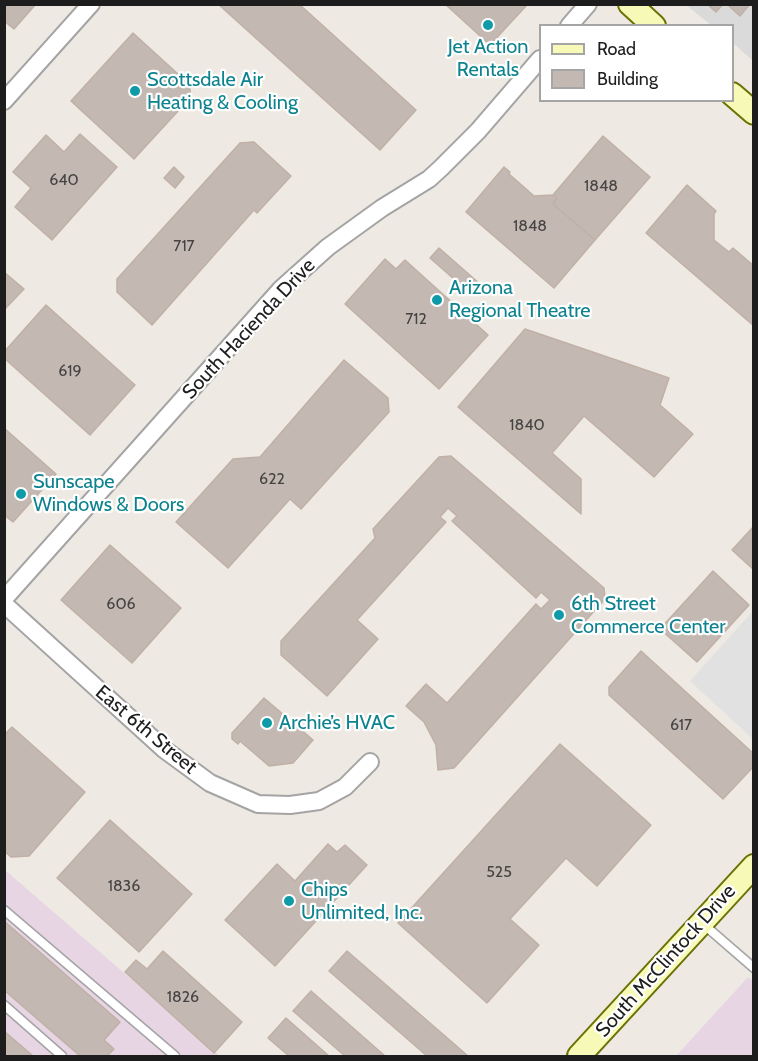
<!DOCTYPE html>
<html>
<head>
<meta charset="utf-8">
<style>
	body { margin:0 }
	#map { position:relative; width:758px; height:1061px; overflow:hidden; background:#eeeae3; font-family:Cabin,sans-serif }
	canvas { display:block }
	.frame { position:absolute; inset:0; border:6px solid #1d1d1d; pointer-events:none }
	.legend { position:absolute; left:539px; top:24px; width:195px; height:78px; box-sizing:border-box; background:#fff; border:2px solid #a5a5a5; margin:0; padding:8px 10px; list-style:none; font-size:18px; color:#1d1d1d }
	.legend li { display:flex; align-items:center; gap:12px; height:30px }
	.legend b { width:30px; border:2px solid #a5a5a5 }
</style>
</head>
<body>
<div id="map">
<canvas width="758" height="1061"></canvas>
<div class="frame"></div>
<ul class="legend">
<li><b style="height:8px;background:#f7f9b6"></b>Road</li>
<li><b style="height:16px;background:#c3b9b2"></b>Building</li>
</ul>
</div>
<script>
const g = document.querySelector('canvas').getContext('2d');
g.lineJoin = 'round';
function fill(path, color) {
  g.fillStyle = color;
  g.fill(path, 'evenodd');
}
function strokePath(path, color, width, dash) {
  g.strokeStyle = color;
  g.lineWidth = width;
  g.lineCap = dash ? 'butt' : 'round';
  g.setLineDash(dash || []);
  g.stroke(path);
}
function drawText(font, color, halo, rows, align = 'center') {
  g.font = font + ' Cabin,sans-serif';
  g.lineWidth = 4.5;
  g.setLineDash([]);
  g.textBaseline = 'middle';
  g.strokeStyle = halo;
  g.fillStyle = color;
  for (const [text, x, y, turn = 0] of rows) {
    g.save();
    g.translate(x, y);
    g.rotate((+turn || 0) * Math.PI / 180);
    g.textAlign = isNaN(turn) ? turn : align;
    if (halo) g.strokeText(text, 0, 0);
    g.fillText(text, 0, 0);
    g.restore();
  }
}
fill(new Path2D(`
	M686,5H753V61L733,43L732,26L711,25Z`), '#dbdada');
fill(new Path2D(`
	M5,870L220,1056H5Z
	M748,977L751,980L753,977V1056H676Z`), '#e7d5e4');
fill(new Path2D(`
	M753,611V739L690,681Z`), '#e1e1e1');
const building = new Path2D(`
	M4,4H36L14,29L4,21Z
	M218,4H299L416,110L380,150Z
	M445,4H524L526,6L490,45Z
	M707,4H723L716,12Z
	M731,4H750L740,16L729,6Z
	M133,33L190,85V98L134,159L71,101Z
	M80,134L117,167L52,240L15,207L31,188L13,172L46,135L64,152Z
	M603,136L650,177L595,240L553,204L557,198L553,195Z
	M254,142L291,176L257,213L254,210L152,325L117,292V279L240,143Z
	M174,167L184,177L175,188L164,178Z
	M504,167L510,172L509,174L534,196L553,195L557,198L553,204L595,240L554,288L466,212Z
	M687,185L716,211L714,214V240L729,252L733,248L754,266V326L646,233Z
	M439,248L480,284L471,294L430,258Z
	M385,259L396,269L405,260L488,335L439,389L345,304Z
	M4,272L24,289L4,310Z
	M46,305L135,385L90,435L4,358V352Z
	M525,329L669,378L660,405L693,434L654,477L584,416L552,453L581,479V514L458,407Z
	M344,360L388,398L389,412L301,509L290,499L228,568L176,522L233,459L260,457Z
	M4,428L56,474L13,522L4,515Z
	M451,456L604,588L605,599L454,768L438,770L436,745L424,722L406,706L426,684L447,703L536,604L541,609L550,600L541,592L536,598L452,521L457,516L448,508L440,517L446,522L357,620L378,639L327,696L281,655V641L375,538L373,529L439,457Z
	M754,526V570L732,550Z
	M110,545L181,608L132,663L61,600Z
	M713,571L749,605L697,662L660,629Z
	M641,651L754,754V766L723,799L609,695V687Z
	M264,698L313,740L293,763L269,766L240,741L238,744L232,739V733Z
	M12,727L85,792L29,856L11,857L4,851V735Z
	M560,744L651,825L597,886L566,858L510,919L539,945L487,1003L398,923Z
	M110,820L192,894L139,952L57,878Z
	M328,844L337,852L345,845L367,865L275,966L225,920L277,864L295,881Z
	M4,921L120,1022L104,1040L114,1049L107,1056H80L4,990Z
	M163,951L242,1022L214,1053L125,972L136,960L147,969Z
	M347,951L468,1056H427L329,971Z
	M311,991L385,1056H345L293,1011Z
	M286,1018L329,1056H289L268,1038Z
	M4,1031L33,1056H4Z`);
fill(building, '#c3b9b2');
strokePath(building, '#c0b0a5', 1.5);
const service = new Path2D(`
	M4,910L175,1056
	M702,923L754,968
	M4,1005L62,1056`);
const minor = new Path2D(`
	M569,26L588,4
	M4,101L91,4
	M4,599L281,289L328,247L382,208L429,179L441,168L478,131L540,59
	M4,604L165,750L210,783L258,804L290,805L319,801L345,787L370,762`);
const secondary = new Path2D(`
	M630,4L654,26
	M732,94L754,113
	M579,1056L754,866`);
strokePath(service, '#a4a4a4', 11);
strokePath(minor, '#a4a4a4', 20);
strokePath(secondary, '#6a7205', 26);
strokePath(service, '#fff', 8);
strokePath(minor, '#fff', 16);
strokePath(secondary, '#f7f9b6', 22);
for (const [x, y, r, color] of [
	[488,25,6,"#0f9aa8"],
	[135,91,6,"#0f9aa8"],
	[437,300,6,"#0f9aa8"],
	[21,494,6,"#0f9aa8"],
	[559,615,6,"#0f9aa8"],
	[267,723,6,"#0f9aa8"],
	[289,901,6,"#0f9aa8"]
]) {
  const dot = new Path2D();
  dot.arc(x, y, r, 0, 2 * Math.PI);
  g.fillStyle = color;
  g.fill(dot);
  strokePath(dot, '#fff', 2);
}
drawText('16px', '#464442', null, [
	["640",64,180],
	["1848",601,186],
	["1848",530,226],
	["717",184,246],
	["712",416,319],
	["619",70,371],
	["1840",527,425],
	["622",272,479],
	["606",121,604],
	["617",681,725],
	["525",499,872],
	["1836",124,886],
	["1826",183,997]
]);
drawText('20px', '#0d838f', '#fff', [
	["Jet Action",488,47,"center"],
	["Rentals",488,70,"center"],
	["Scottsdale Air",147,80],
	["Heating & Cooling",147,103],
	["Arizona",449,288],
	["Regional Theatre",449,311],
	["Sunscape",33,482],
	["Windows & Doors",33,505],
	["6th Street",571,604],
	["Commerce Center",571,627],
	["Archie’s HVAC",279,723],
	["Chips",301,890],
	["Unlimited, Inc.",301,913]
], 'left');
drawText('20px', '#1d1d1d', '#fff', [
	["South Hacienda Drive",249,329,-47],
	["East 6th Street",146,730,40],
	["South McClintock Drive",666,961,-48]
]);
</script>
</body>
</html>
